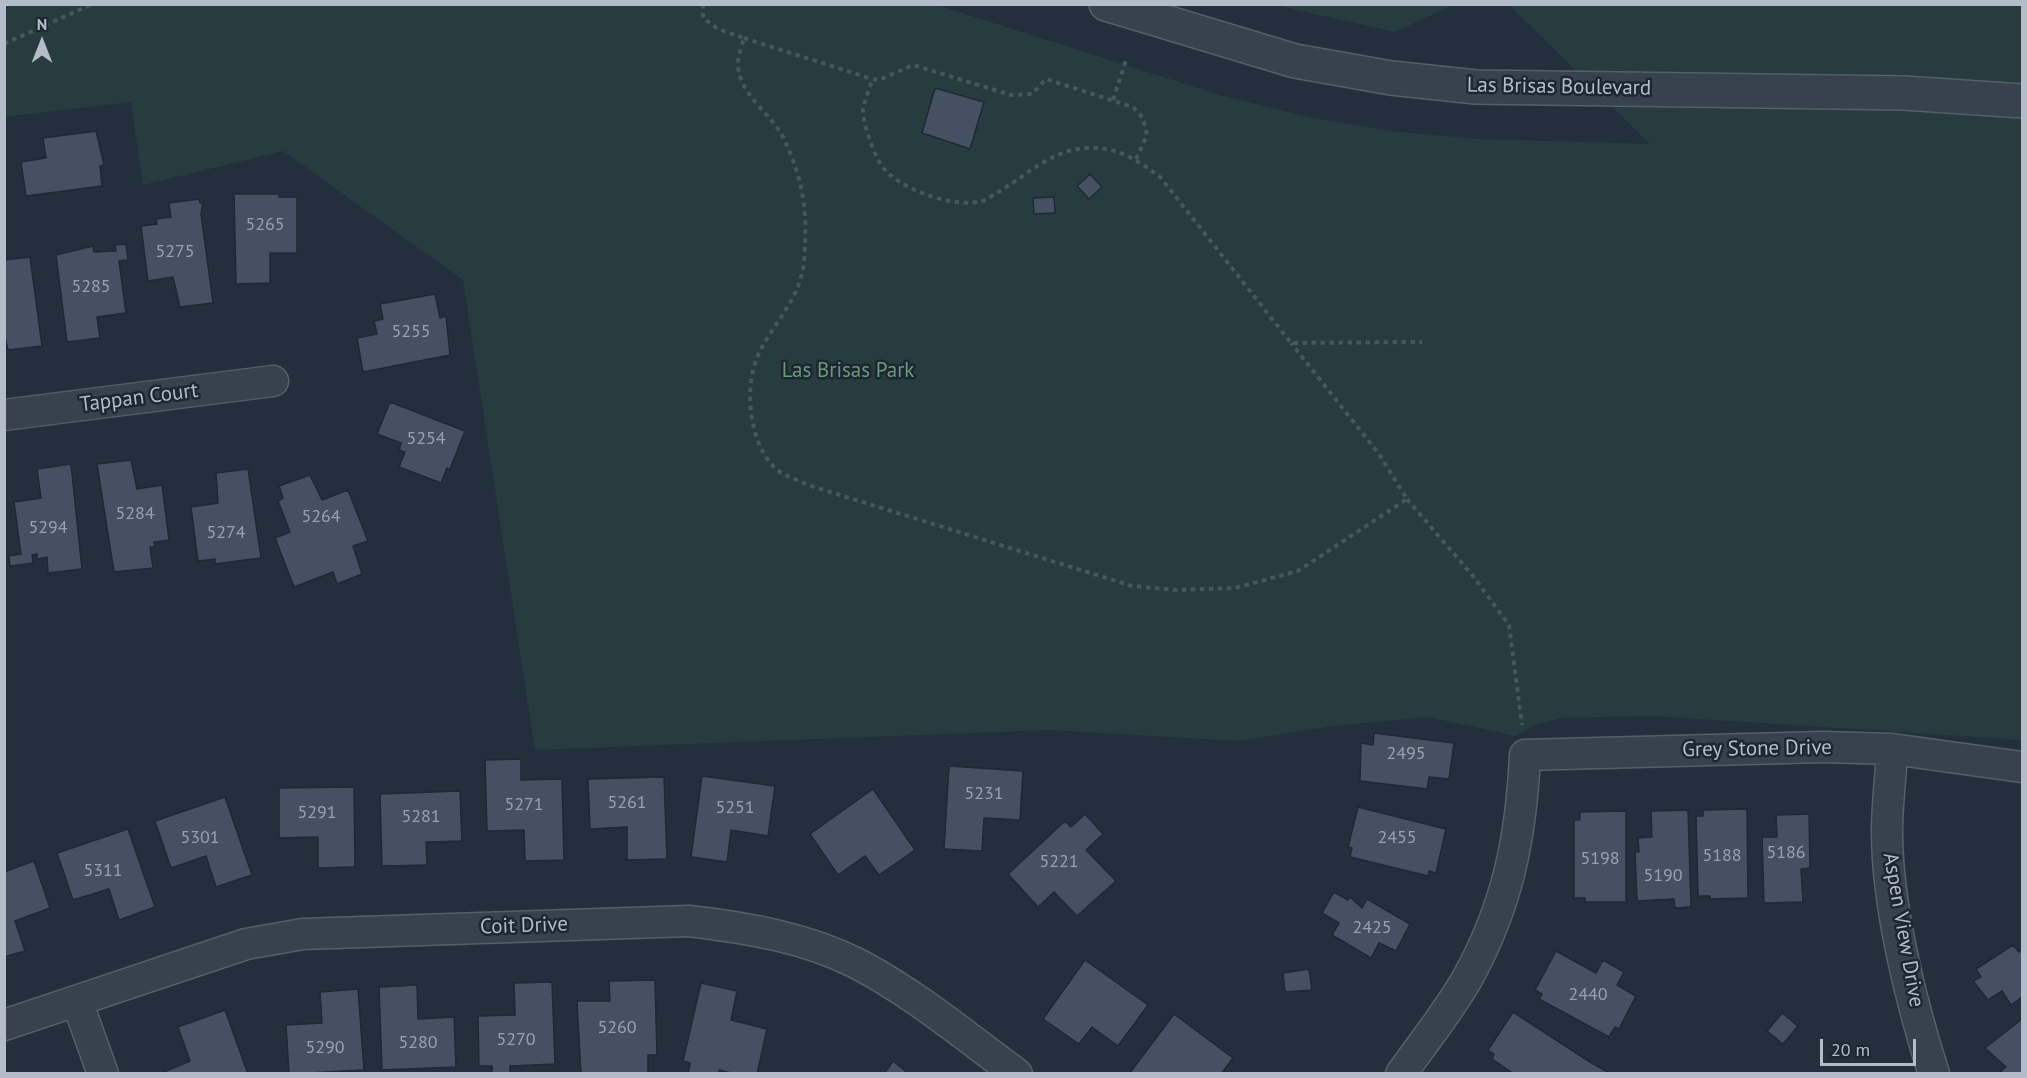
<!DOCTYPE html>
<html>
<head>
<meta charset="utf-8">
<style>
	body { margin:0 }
	#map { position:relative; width:2027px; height:1078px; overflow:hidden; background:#242f3e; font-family:"PT Sans",sans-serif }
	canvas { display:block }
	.frame { position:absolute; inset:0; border:6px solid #b4bcc9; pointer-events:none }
	.north { position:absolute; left:12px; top:12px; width:60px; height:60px; -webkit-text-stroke:4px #1d2633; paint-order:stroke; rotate:0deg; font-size:16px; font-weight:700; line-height:24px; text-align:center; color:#b4bcc9 }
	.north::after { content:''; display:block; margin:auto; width:21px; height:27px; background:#b4bcc9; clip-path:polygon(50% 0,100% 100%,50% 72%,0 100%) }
	.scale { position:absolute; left:1820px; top:1039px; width:96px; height:27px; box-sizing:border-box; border:3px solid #b4bcc9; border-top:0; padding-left:8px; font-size:18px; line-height:21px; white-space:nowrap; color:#b4bcc9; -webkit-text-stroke:4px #1d2633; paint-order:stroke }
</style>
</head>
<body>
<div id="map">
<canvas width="2027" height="1078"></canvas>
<div class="frame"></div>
<div class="north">N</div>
<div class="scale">20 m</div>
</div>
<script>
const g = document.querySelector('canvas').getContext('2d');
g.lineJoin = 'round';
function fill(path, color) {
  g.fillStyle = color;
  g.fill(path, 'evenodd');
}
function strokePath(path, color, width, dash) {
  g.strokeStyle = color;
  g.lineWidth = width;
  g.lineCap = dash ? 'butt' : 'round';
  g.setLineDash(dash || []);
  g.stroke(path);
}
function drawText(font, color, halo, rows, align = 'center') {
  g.font = font + ' "PT Sans",sans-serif';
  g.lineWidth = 5;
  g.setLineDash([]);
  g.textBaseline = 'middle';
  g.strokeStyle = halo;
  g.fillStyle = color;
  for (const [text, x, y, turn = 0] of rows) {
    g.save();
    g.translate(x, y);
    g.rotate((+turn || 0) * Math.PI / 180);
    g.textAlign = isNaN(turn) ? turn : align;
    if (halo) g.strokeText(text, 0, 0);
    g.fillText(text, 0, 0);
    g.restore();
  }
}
fill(new Path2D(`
	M4,5H937L1220,95L1308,117L1389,131L1478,139L1650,144L1509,5H2022V740L1653,716L1561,718L1534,725L1516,736L1428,717L1333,726L1239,741L1049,730L535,750L463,280L283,151L143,185L131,102L5,117Z
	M1275,5L1453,4V5L1395,32Z`), '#263c3f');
const building = new Path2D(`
	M935,88L984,102L970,149L922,133Z
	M96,131L104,165L100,166L102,186L26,196L21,162L46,158L43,138Z
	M1090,174L1102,187L1089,199L1077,186Z
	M234,194H279V197H297V253H270V283L236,284Z
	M1054,197L1055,213L1034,214L1033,198Z
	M199,199L200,203H203L201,214L213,303L180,307L173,277L148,281L141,226L157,224L156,219L171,217L169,203Z
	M126,244L128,260L119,261L126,313L97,317L100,338L67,342L56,255L93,246L94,252L116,251L115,245Z
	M30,257L42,346L8,350L4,333V260Z
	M435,294L440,318L446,316L450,355L363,372L357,338L377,334L374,321L383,319L380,304Z
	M390,402L465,431L450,469L447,468L441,483L399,467L405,452L399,450L401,443L377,434Z
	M131,460L137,489L162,485L169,540L154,542L155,547H150L153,568L114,572L97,464Z
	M71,464L82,569L48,573L47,557L37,559V554L32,555L33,563L10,566L9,556L21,554L14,502L41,498L37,469Z
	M248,469L261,558L215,564V559L198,561L191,507L218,503L216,473Z
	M310,475L322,500L348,490L368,541L353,546L362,574L337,584L333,572L294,587L275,538L290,532L278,501L283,498L279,486Z
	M1374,733L1454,743L1449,779L1429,777L1427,789L1360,781L1361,743L1373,745Z
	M521,759V780L562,779L564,860L525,861L524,830L487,831L485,760Z
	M949,766L1023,771L1020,820L984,818L982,851L944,849Z
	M702,776L775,786L768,836L731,830L727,862L691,857Z
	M664,777L667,859L627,860V827L590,829L588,779Z
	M354,787L355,867L318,868V837L279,838V788Z
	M873,789L915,850L879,875L865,856L838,875L810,834Z
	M460,791L462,841L426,842L427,865L382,866L380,794Z
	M225,797L252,875L216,887L206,856L171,868L155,821Z
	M1358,807L1446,829L1436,873L1429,871L1428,876L1350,857L1352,848L1348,847Z
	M1747,809L1748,898L1710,899V896H1698L1696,816H1703V810Z
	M1688,810L1691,907L1675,908L1674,899L1637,901L1635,852H1639L1638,838L1652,837L1651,811Z
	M1626,811V902H1585V898H1574V820H1580V812Z
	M1085,814L1103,834L1086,850L1116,881L1077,916L1054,892L1038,907L1008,874L1065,821L1071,827Z
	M1809,814L1810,868L1801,869L1803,902L1764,903L1762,837H1777L1776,815Z
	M128,829L155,907L119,920L109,889L73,900L57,853Z
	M34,861L50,908L15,921L25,951L4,957V872Z
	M1334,892L1348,900L1350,897L1362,908L1367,899L1410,924L1396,951L1379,943L1371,958L1332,935L1339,923L1322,913Z
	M2013,945L2019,952L2022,949V997L2011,1005L2002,991L1988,1000L1973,981L1981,977L1976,969Z
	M1556,951L1596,973L1603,960L1624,972L1617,985L1636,996L1619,1029L1615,1027L1609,1037L1539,999L1542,994L1535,990Z
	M1085,960L1148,1005L1118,1046L1092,1027L1079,1044L1043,1019Z
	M1309,969L1312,990L1285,992L1283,973Z
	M655,980L657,1055H648V1074H581L577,1001H610L609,981Z
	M552,982L555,1064L510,1066V1074H492V1066H479L478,1016L515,1015L514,983Z
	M701,983L737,991L731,1020L767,1029L757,1074H735L719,1070L718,1074H688L690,1063L683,1061Z
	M417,985L418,1019L454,1017L456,1067L382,1070L379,987Z
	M358,989L364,1070L289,1074L286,1025L322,1023L320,992Z
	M225,1010L248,1074H159L190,1061L178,1027Z
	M1513,1012L1590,1062L1611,1074H1514L1492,1059L1494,1054L1488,1050Z
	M1782,1013L1798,1026L1783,1044L1767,1031Z
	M1174,1014L1233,1058L1221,1074H1129Z
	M2022,1019V1074H2003L2001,1071L2006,1067L1985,1048Z
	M893,1061L909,1074H884Z`);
fill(building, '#455162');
strokePath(building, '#1f2835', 1.5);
const minor = new Path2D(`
	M4,415L273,381
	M1892,749C1891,776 1887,804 1887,831C1887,906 1911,1002 1934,1074
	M77,1001L103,1074
	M4,1025L246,944L303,934L689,921C747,928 805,937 858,964C915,994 965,1036 1017,1074
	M1401,1074C1423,1043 1448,1012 1467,979C1508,905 1521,838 1525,755L1823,747L1892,749L2022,767`);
const tertiary = new Path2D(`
	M1106,4L1295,61L1391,78L1476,87L1904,93L2022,101`);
strokePath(minor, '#565f6c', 33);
strokePath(tertiary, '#565f6c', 36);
strokePath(new Path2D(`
	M703,4V18L718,29L744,38C742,46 738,56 738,64C738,93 771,114 783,137C804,181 808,213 804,261C801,300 771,324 757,358C743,391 750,454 783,474C791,478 800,481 808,485L1132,586L1176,590L1235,588L1298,571L1407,499L1379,454L1291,343
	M744,38L872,79
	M4,44L92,4
	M1113,100L1127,57
	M1136,159L1147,135L1143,118L1133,107L1046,79L1032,94L1011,95L913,65L879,80L872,79C870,89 864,100 863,110C863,125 876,163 888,173C909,192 954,208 982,201C987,200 993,195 998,192C1029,174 1053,148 1091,148C1119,147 1140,162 1161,178L1291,343L1422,342
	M1407,499L1473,576L1509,625L1522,725`), '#44595c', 4, [4.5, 4.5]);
strokePath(minor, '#38414e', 30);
strokePath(tertiary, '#38414e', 33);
drawText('18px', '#98a1af', null, [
	["5265",265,225],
	["5275",175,252],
	["5285",91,287],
	["5255",411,332],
	["5254",426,439],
	["5284",135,514],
	["5264",321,517],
	["5294",48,528],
	["5274",226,533],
	["2495",1406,754],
	["5231",984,794],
	["5261",627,803],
	["5271",524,805],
	["5251",735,808],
	["5291",317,813],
	["5281",421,817],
	["5301",200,838],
	["2455",1397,838],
	["5186",1786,853],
	["5188",1722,856],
	["5198",1600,859],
	["5221",1059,862],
	["5311",103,871],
	["5190",1663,876],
	["2425",1372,928],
	["2440",1588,995],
	["5260",617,1028],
	["5270",516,1040],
	["5280",418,1043],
	["5290",325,1048]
]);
drawText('21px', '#b4bcc9', '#1d2633', [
	["Las Brisas Boulevard",1559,87,1],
	["Tappan Court",139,398,-7],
	["Grey Stone Drive",1757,749,-1],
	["Coit Drive",524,926,-2],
	["Aspen View Drive",1903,930,80]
]);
drawText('21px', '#6b9a76', '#1d2633', [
	["Las Brisas Park",848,371]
]);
</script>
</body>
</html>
